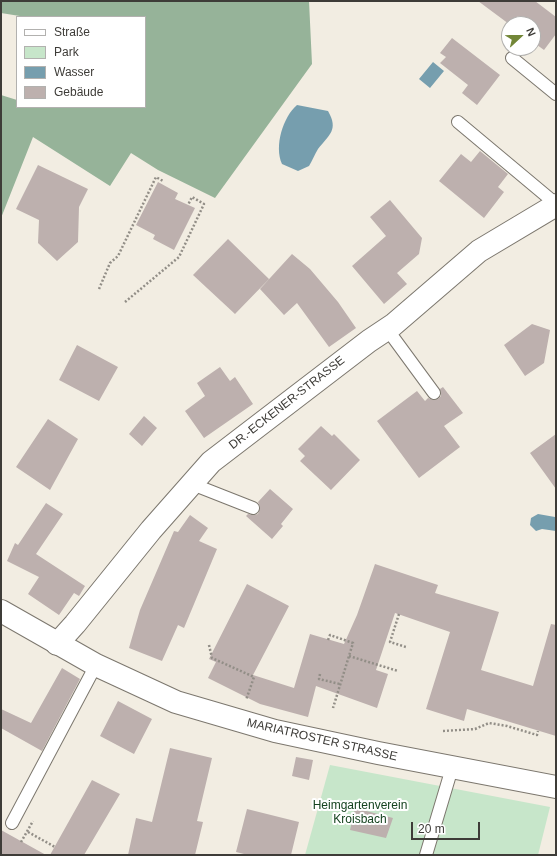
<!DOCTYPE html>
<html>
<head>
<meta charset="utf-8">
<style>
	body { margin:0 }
	#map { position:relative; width:557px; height:856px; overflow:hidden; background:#f2ede2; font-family:Helvetica,sans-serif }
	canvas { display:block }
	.frame { position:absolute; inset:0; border:2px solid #3e3c38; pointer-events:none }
	.legend { position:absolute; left:16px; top:16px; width:130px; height:92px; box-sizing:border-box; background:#fff; border:1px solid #b2b1af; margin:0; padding:5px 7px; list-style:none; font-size:12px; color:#3e3c38 }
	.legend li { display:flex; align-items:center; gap:8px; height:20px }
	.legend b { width:20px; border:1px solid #b2b1af }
	.north { position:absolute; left:501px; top:16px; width:40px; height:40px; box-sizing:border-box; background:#fff; border:1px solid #b2b1af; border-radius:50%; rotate:68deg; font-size:11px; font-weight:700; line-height:16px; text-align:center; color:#3e3c38 }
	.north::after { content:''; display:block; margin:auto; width:14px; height:18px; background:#728637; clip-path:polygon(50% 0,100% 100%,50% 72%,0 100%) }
	.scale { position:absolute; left:411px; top:822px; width:69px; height:18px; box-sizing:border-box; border:2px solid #3e3c38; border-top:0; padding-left:5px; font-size:12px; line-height:14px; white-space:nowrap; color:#3e3c38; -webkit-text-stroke:3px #fff; paint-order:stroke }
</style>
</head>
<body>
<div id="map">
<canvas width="557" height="856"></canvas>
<div class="frame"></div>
<ul class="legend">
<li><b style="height:5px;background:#fff"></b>Straße</li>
<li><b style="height:11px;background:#c7e6ca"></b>Park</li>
<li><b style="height:11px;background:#769eae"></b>Wasser</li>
<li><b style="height:11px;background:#bdb0ae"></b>Gebäude</li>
</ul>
<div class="north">N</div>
<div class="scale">20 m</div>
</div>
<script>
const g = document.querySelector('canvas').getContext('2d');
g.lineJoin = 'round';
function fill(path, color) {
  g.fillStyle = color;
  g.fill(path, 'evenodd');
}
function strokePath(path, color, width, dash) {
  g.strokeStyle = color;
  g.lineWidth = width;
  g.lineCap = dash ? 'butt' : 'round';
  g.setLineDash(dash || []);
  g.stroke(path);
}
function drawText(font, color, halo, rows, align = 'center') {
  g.font = font + ' Helvetica,sans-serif';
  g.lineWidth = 4;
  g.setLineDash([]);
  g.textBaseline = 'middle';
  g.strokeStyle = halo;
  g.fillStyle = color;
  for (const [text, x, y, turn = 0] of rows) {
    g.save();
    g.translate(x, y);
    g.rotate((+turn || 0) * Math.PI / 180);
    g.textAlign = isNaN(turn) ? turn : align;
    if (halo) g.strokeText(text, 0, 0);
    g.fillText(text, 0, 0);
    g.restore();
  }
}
fill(new Path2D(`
	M330,765L550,807L538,855H305Z`), '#c7e6ca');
fill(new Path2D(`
	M1,1H309L312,64L215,198L158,170L131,153L110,186L33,137L1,218V223V95L17,100V107H145V17H26L1,13Z`), '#96b399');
fill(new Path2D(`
	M433,62L444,71L430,88L419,79Z
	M297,105L328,111C339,130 329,135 318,149C315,154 312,161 309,166L298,171L282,164C274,146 283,117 297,105Z
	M538,514L555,517L556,531L542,529L536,531L530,525L531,518Z`), '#769eae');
fill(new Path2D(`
	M478,1H535L556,17V34L544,50L533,42V24H509Z
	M452,38L500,75L477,105L462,93L468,85L440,63L446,57L440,53Z
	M480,151L508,174L498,187L504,192L484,218L439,181L461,154L471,162Z
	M38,165L88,189L79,207L78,242L57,261L38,243L39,220L16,209Z
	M158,182L178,193L175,199L195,208L174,250L153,239L155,235L136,225Z
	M390,200L422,238L419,254L397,273L407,284L384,304L352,266L386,236L370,217Z
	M228,239L269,279L235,314L193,275Z
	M292,254L310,269L338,302L356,328L329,347L297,303L284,315L260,289Z
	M532,324L550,330L544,363L525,376L504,345Z
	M77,345L118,367L99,401L59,380Z
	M220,367L230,381L235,377L253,404L204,438L185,411L205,396L197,383Z
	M443,387L463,413L444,426L460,447L419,478L377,421L417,391L425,401L428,398L434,400L438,399L441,396L440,389Z
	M144,416L157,428L142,446L129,434Z
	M48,419L78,439L50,490L16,467Z
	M321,426L332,436L334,434L360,460L331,490L300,461L305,456L298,449Z
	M556,434V489L530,453Z
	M270,489L293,509L281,524L283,526L272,539L246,516L248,514L254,515L258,514L260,507L258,502Z
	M46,503L63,514L36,554L85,586L79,596L74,593L59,615L28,594L39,577L7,561L15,543L18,545Z
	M190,515L208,528L199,541L217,549L184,628L178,625L162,661L129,648L140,610L174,531L178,532Z
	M375,564L438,585L435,593L499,612L481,670L533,686L551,624L556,625V736L467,709L464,721L426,709L450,632L395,613L376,670L388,674L377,708L316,686L308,717L260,704L208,678L216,662L209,659L247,584L289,606L253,675L294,688L310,634L344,644L357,615Z
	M62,668L80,679L42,751L1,728V709L31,723Z
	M118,701L152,719L134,754L100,736Z
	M170,748L212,758L197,821L203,822L195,855H128L136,818L152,822Z
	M296,757L313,760L309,780L292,776Z
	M92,780L120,794L84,855H50Z
	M355,808L393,818L386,838L350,830Z
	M247,809L299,822L291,855H248L236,852Z
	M1,830L46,855H1Z`), '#bdb0ae');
const lane = new Path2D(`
	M512,58L556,94
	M458,122L556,204
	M387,329L434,393
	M192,484L253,508
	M12,823L96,665
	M426,855L452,768`);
const street = new Path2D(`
	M57,644L75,624L151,530L211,462L369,341L393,325L479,251L556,205`);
const primary = new Path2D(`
	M1,611L96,665L176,702L275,731L378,753L556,787`);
strokePath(lane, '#7c776e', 14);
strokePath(street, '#7c776e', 24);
strokePath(primary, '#7c776e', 24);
strokePath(new Path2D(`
	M99,289L110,263L118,256L156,177L163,181
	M125,302L179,257L204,204L192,197L188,205
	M399,614L390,642L406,647
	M328,640L330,635L353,643L333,708
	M209,645L212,658L254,677L246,700
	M349,656L398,671
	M320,674L319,679L340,684
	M443,731L475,729L489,723L507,726L537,735L538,731
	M28,832L55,847`), '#928e87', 2.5, [2, 2]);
strokePath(lane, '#fff', 12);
strokePath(street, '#fff', 22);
strokePath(primary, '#fff', 22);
strokePath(new Path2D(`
	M21,842L33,821`), '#928e87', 2.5, [2, 2]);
drawText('12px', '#3e3c38', '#fff', [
	["DR.-ECKENER-STRASSE",287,403,-38],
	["MARIATROSTER STRASSE",322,740,13]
]);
drawText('12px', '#15431f', '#fff', [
	["Heimgartenverein",360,806],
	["Kroisbach",360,820]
]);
</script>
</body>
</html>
